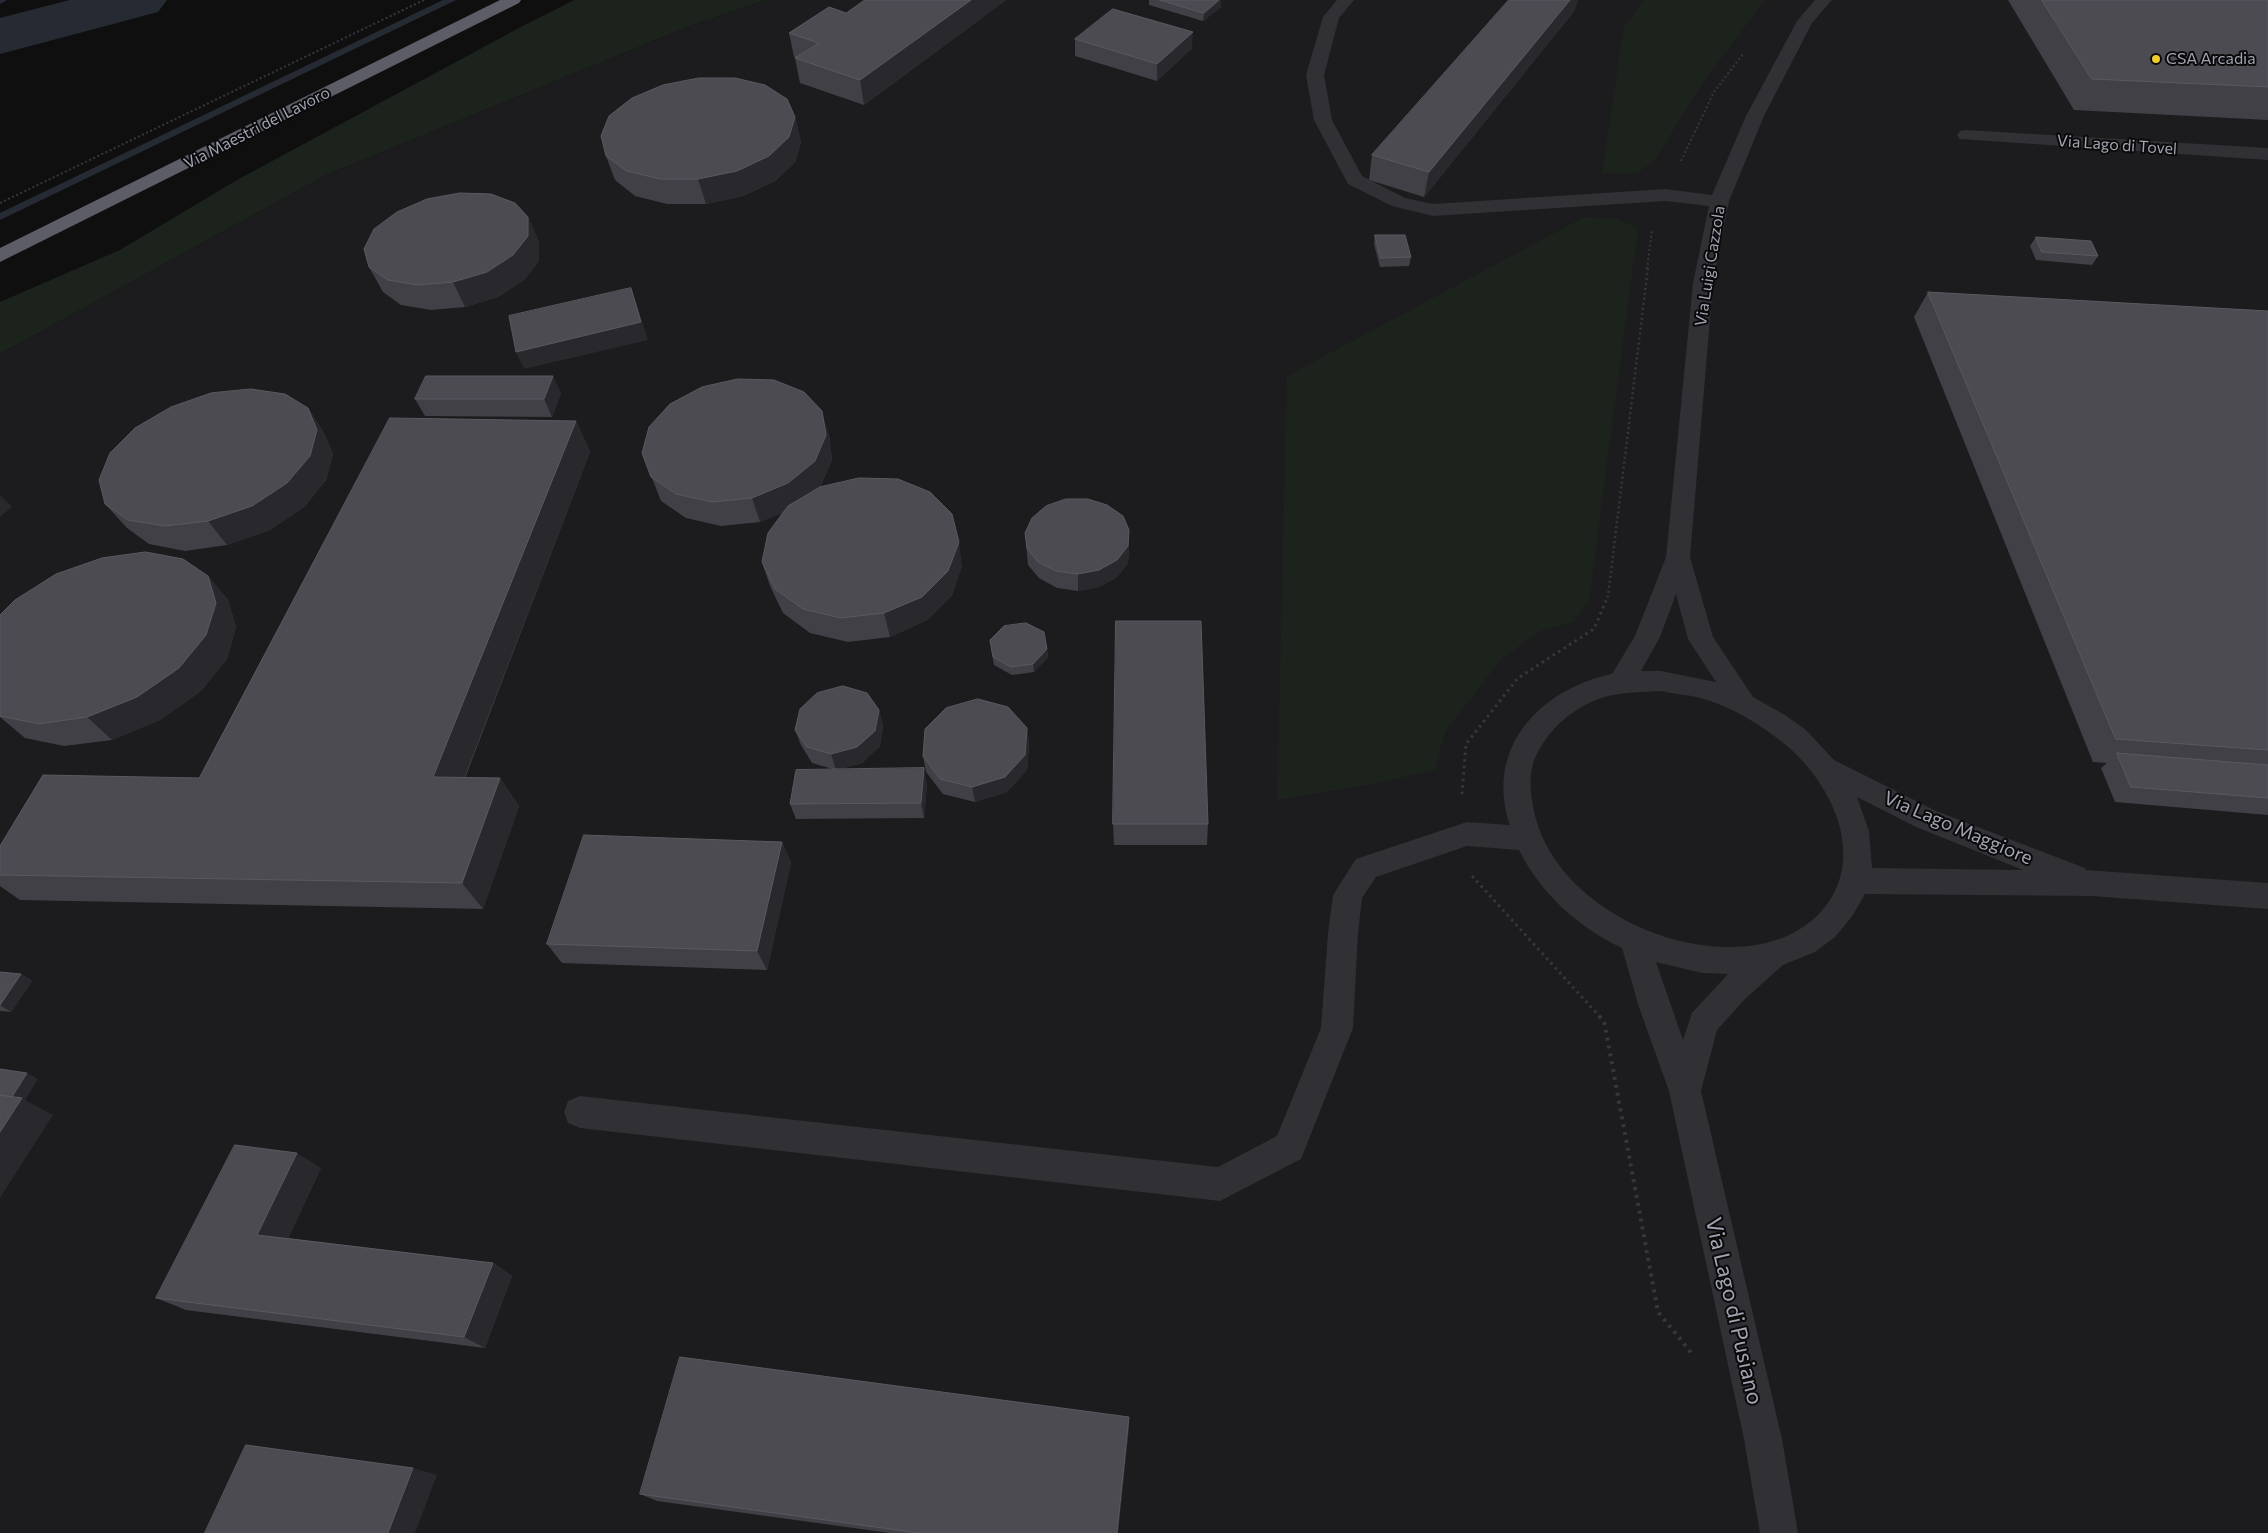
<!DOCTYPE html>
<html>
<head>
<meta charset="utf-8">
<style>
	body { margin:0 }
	canvas { display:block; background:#0f0f10 }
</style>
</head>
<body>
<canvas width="2268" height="1533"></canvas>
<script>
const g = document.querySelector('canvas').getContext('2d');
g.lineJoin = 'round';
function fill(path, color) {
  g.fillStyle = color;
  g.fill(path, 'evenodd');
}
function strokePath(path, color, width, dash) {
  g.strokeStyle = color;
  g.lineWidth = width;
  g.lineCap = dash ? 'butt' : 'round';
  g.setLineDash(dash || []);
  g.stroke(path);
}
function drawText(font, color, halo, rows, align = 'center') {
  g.font = font + ' Commissioner,sans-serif';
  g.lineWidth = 4;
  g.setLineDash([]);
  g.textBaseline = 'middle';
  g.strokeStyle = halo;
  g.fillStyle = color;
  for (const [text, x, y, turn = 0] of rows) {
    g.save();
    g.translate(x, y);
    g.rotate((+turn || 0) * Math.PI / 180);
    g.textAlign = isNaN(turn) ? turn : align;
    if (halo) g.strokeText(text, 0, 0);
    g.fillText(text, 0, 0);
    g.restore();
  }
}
fill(new Path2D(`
	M766,0H2268V1533H0V354L326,175L685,28Z`), '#1c1b1d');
fill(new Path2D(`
	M574,0H766L685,28L326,175L0,354V302L120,250L237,180L521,27Z
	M1644,0H1765L1702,84L1654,161L1637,173L1602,174L1624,27Z
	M1584,217L1617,219L1638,228L1589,601L1574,622L1541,631L1501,659L1445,732L1435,770L1378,783L1277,800L1287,376Z`), '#1c231d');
fill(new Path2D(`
	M0,0H7L0,4Z
	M443,0H456L0,220V213Z`), '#262b33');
fill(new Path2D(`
	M70,0H167L158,12L0,54V18Z`), '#262b33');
strokePath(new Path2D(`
	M1681,161L1714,92L1743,54
	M0,203L424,0
	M1647,269L1652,230`), '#36373c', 2, [2, 2.5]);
strokePath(new Path2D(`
	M1605,602L1608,596L1648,267`), '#36373c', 2.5, [2, 3]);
strokePath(new Path2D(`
	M1462,794L1466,744L1518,678L1594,629L1606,601
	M1472,876L1600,1017`), '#36373c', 3, [2.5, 4]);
strokePath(new Path2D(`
	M1599,1016L1604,1021L1658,1312L1694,1356`), '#36373c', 4, [3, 5]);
fill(new Path2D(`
	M1337,0H1354L1339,18L1324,75L1332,120L1362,176L1405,198L1433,204L1665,189L1712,195L1746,116L1797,21L1815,0H1832L1812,23L1764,116L1729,201L1713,283L1690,557L1713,637L1753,697L1785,715L1806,730L1834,760L1936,811L2085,868L2086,870L2268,883V909L2091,896L1865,894L1853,915L1835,937L1815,952L1783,965L1746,998L1717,1030L1701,1091L1782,1439L1798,1533H1760L1744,1439L1669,1091L1639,1007L1622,948C1578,927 1541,894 1519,850L1467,846L1376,877L1362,898L1358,933L1353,1028L1301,1159L1220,1201L580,1128L568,1123L564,1112L568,1101L580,1096L1218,1167L1277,1136L1321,1028L1328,933L1333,895L1356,859L1467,822L1510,825C1484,748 1540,689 1612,674L1635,636L1666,557L1693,283L1709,206L1665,201L1433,216L1392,206L1348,184L1314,120L1306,75L1323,17ZM1676,594L1688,639L1716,682L1661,671H1641L1660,637ZM1661,691C1674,694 1688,695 1701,698C1732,707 1762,725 1787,746C1834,786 1869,862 1819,914C1802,931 1780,941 1756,945C1669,959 1549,900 1533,806C1528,775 1530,760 1549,735C1563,717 1585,702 1608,696C1625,692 1643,692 1661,691ZM1857,797L1916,827L2023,870L1872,868L1869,831ZM1656,962L1702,973L1728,974L1692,1013L1683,1040Z
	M1966,130L2268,148V160L1960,139L1957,135L1960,131Z`), '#303035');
fill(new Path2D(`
	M500,0H521L519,3L0,262V248Z`), '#5c5d66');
fill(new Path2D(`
	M865,0H1006L864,105L800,83L795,58H796L794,57L789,33L846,13Z
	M1149,0H1221V7L1203,21L1149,5Z
	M2008,0H2268V120L2074,110Z
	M1575,10L1424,197L1369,180L1372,155Z
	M1075,39L1192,48L1157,81L1075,56Z
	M795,117L801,142L795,162L775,181L743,196L706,204H667L635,196L615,180L606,156Z
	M528,217L539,242V261L524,280L498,297L465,307L431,310L401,305L383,292L369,267Z
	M1375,235L1411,257L1409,266L1380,267L1374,244Z
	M2036,237L2098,256L2092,265L2036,260L2030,246Z
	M1928,292L2268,311V815L2115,802L2101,768L2107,763L2093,762L1914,317Z
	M561,393L552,417L425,416L415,399Z
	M308,408L324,433L333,454L326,480L304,507L270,530L227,545L185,551L149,544L127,528L105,504Z
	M576,421L590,452L465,778H500L519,806L483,909L20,900L0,886V846L199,778Z
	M829,435L832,460L821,485L817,489L962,566L952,595L927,620L890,637L848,642L810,633L783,613L770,586L762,562L784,512L760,522L721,526L686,518L661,501L642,453Z
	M1025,533L1129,547L1128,563L1117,577L1099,587L1078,591L1057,588L1039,578L1028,565Z
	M208,576L228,600L236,627L227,659L201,691L160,720L112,740L64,746L25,738L0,717V615Z
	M991,648L1047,649L1048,657L1034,672L1012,675L994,665Z
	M879,710L883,726L880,746L862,763L836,770L812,763L801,745L795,730Z
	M1027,728L1029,743L1027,770L1007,792L975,802L943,794L926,772L923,756Z
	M927,784L924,818L796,819L790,804Z
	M1113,824H1208L1207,845H1114Z
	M782,842L791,863L767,970L562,963L547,944Z
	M0,972L21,974L32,981L11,1012L0,1011Z
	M321,1168L288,1238L493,1263L512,1276L485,1348L186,1310L156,1298Z
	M1129,1426L1118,1533H890L657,1501L640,1494Z`), '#414046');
fill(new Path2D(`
	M971,0H1006L864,105L860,80Z
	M1219,0H1221V7L1203,21L1204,13Z
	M1570,0H1578L1575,10L1424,197L1429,172Z
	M1193,32L1192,48L1157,81V64Z
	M795,117L801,142L795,162L775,181L743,196L706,204L698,179Z
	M528,217L539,242V261L524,280L498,297L465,307L453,282Z
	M631,288L637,305L648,340L524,369L516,352Z
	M553,376L561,393L552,417L544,399Z
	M308,408L324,433L333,454L326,480L304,507L270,530L227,545L208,521Z
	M822,411L829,435L832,460L821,485L795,508L760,522L752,498Z
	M576,421L590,452L454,804L433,777Z
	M0,495L12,507L0,517Z
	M1129,530V547L1128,563L1117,577L1099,587L1078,591V574Z
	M959,542L962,566L952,595L927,620L890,637L884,613Z
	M208,576L228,600L236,627L227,659L201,691L160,720L112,740L87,717Z
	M1047,649L1048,657L1034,672L1033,664Z
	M879,710L883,726L880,746L862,763L836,770L831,754Z
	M1027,728L1029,743L1027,770L1007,792L975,802L972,787Z
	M924,768L927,784L924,818L921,803Z
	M500,778L519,806L483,909L462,883Z
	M782,842L791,863L767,970L757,951Z
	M21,974L32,981L11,1012L0,1005Z
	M27,1073L38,1079L25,1100L53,1115L0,1198V1132L8,1104Z
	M297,1153L321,1168L283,1248L257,1235Z
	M493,1263L512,1276L485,1348L464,1337Z
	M1129,1417V1426L1118,1533H1117Z
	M413,1468L437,1475L415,1533H388Z`), '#29282c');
const building = new Path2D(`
	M865,0H971L860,80L795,58L819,43L789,33L829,7L846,13Z
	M1160,0H1219L1204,13Z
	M1509,0H1570L1429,172L1372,155Z
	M2042,0H2268V87L2092,79Z
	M1113,9L1193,32L1157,64L1075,39Z
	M699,78H735L765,85L787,99L795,117L789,137L769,156L737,171L698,179H660L627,171L606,156L601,136L609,116L632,98L663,85Z
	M460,193L491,194L515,203L528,217V236L513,255L487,272L453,282L418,285L388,280L369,267L364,249L374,229L397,212L427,199Z
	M1375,235H1405L1411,257L1381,258Z
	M2036,237L2091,241L2098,256L2042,252Z
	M631,288L641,322L516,352L509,316Z
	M1928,292L2268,311V750L2116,739Z
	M426,376H553L544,399H415Z
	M738,379L774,380L804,392L822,411L826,435L815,461L788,483L752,498L712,502L676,494L651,477L642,453L649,427L670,404L702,387Z
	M251,389L285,394L308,408L317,430L310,456L287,483L252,506L208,521L165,526L128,520L105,504L99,480L110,453L135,428L171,407L211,393Z
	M390,418L576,421L433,777L500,778L462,883L0,875V846L43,775L199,778Z
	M859,478L898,479L930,492L952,514L959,542L948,571L922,597L884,613L841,618L803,609L775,589L762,562L768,533L788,506L820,487Z
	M1066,499H1088L1107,505L1123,516L1129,530L1128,546L1117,560L1099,570L1078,574L1056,571L1038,562L1027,548L1025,533L1032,518L1046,506Z
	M146,552L183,559L208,576L216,603L206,635L179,668L137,697L87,717L39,724L0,716V615L15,600L56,574L102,558Z
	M1116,621H1201L1208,824H1113Z
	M1026,623L1044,632L1047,649L1033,664L1011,667L993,657L990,640L1004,626Z
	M843,686L867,693L879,710L875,731L857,747L831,754L807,747L795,730L800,709L817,693Z
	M978,699L1008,707L1027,728L1025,755L1005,777L972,787L940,779L923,756L925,729L946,708Z
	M2117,753L2268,765V798L2131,787Z
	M924,768L921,803L790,804L796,770Z
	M584,835L782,842L757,951L547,944Z
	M0,972L21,974L0,1005Z
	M0,1069L27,1073L12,1097L0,1095Z
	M0,1095L22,1098L0,1132Z
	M235,1145L297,1153L257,1235L493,1263L464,1337L156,1298Z
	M680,1357L1129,1417L1117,1533H918L640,1494Z
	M246,1445L413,1468L388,1533H205Z`);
fill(building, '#4c4b52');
strokePath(building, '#595960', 1);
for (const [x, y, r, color] of [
	[2156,59,5,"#eccd2b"]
]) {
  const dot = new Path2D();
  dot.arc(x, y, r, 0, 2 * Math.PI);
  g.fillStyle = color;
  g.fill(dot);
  strokePath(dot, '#0a0a0b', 2);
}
drawText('16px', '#a1a3b1', '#0a0a0b', [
	["CSA Arcadia",2166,59]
], 'left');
drawText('16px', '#a1a3b1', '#0a0a0b', [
	["Via Maestri del Lavoro",257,128,-27],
	["Via Lago di Tovel",2117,145,4],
	["Via Luigi Cazzola",1710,266,-81]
]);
drawText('19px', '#a1a3b1', '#0a0a0b', [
	["Via Lago Maggiore",1958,828,23]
]);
drawText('22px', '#a1a3b1', '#0a0a0b', [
	["Via Lago di Pusiano",1734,1311,77]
]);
</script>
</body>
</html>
